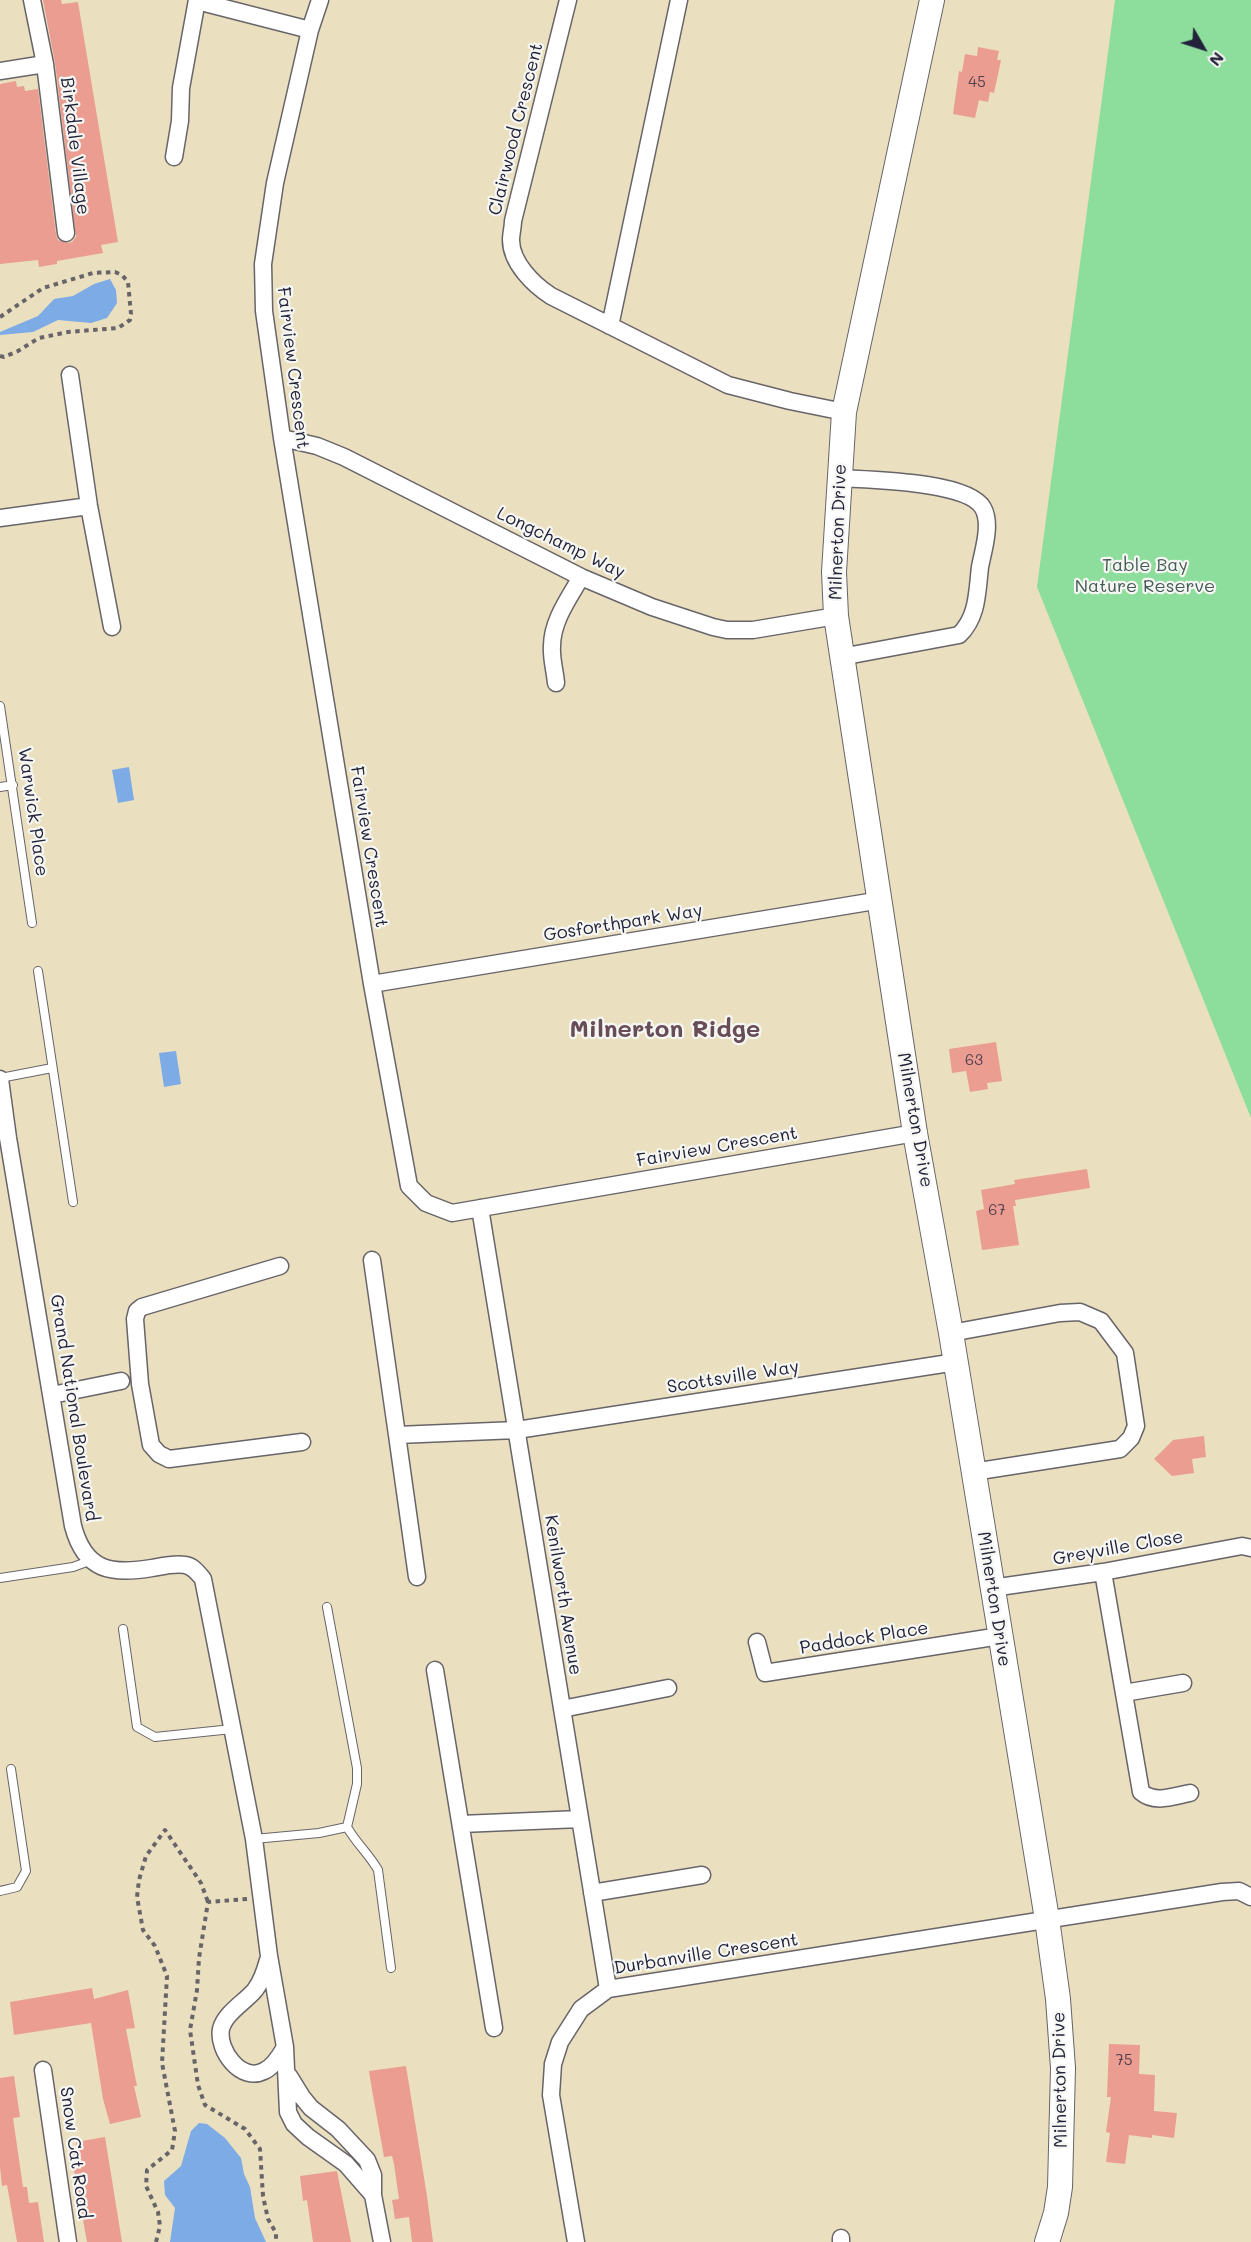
<!DOCTYPE html>
<html>
<head>
<meta charset="utf-8">
<style>
	body { margin:0 }
	#map { position:relative; width:1251px; height:2242px; overflow:hidden; background:#eae0bf; font-family:Mali,sans-serif }
	canvas { display:block }
	.north { position:absolute; left:1173px; top:18px; width:60px; height:60px; -webkit-text-stroke:4px #f6f6f2; paint-order:stroke; rotate:129deg; font-size:16px; font-weight:700; line-height:24px; text-align:center; color:#22223b }
	.north::after { content:''; display:block; margin:auto; width:21px; height:27px; background:#22223b; clip-path:polygon(50% 0,100% 100%,50% 72%,0 100%) }
</style>
</head>
<body>
<div id="map">
<canvas width="1251" height="2242"></canvas>
<div class="north">N</div>
</div>
<script>
const g = document.querySelector('canvas').getContext('2d');
g.lineJoin = 'round';
function fill(path, color) {
  g.fillStyle = color;
  g.fill(path, 'evenodd');
}
function strokePath(path, color, width, dash) {
  g.strokeStyle = color;
  g.lineWidth = width;
  g.lineCap = dash ? 'butt' : 'round';
  g.setLineDash(dash || []);
  g.stroke(path);
}
function drawText(font, color, halo, rows, align = 'center') {
  g.font = font + ' Mali,sans-serif';
  g.lineWidth = 4.5;
  g.setLineDash([]);
  g.textBaseline = 'middle';
  g.strokeStyle = halo;
  g.fillStyle = color;
  for (const [text, x, y, turn = 0] of rows) {
    g.save();
    g.translate(x, y);
    g.rotate((+turn || 0) * Math.PI / 180);
    g.textAlign = isNaN(turn) ? turn : align;
    if (halo) g.strokeText(text, 0, 0);
    g.fillText(text, 0, 0);
    g.restore();
  }
}
fill(new Path2D(`
	M1115,0H1251V1118L1037,587Z`), '#8ddd9c');
fill(new Path2D(`
	M110,279L116,290L117,303L107,318L91,323L58,320L33,332L0,335V332L38,316L54,299L73,296L94,284Z
	M129,767L134,800L118,803L112,770Z
	M176,1051L181,1084L164,1087L159,1053Z
	M199,2123L207,2124L225,2138L241,2158L244,2174L250,2187L255,2218L266,2242H170L175,2208L165,2195L164,2181L181,2166L191,2131Z`), '#7cabe6');
fill(new Path2D(`
	M43,0H61L62,4L78,2L118,242L101,245L103,253L57,261V264L39,267L38,260L0,264V84L16,81L17,87L24,86L25,91L38,89L56,234L58,240L67,243L72,242L76,237L55,63Z
	M978,47L999,51L997,60H1001L994,93L990,92L988,102L979,100L975,118L953,114L959,71L962,72L965,54L977,56Z
	M996,1042L1002,1081L987,1083L988,1089L970,1092L966,1071L952,1073L949,1049Z
	M1087,1169L1090,1188L1015,1200L1016,1206H1013L1019,1245L982,1250L976,1211L984,1209L981,1190L1015,1184L1014,1180Z
	M1204,1436L1206,1457L1192,1459L1194,1473L1172,1476L1154,1459L1173,1440Z
	M92,1988L94,1999L128,1990L135,2028L126,2029L137,2086H134L141,2117L110,2124L103,2099L91,2023L14,2035L10,2002Z
	M1109,2044L1140,2045L1139,2074L1155,2075L1154,2111L1177,2113L1174,2138L1152,2135V2138L1129,2135L1125,2164L1106,2162L1110,2133L1106,2132L1111,2097H1107Z
	M406,2066L427,2196L433,2242H412L409,2217L395,2219L392,2200L399,2199L394,2164L392,2156L384,2157L372,2090L369,2071Z
	M14,2076L20,2117L13,2118L23,2187H27L29,2203L38,2202L44,2242H17L7,2185L2,2186L0,2167V2078Z
	M105,2137L122,2242H87L71,2153L77,2150L76,2142Z
	M337,2171L351,2242H313L307,2200L303,2201L300,2176Z`), '#ea9d90');
const lane = new Path2D(`
	M0,706L32,923
	M0,787L13,785
	M38,971L73,1202
	M0,1078L52,1068
	M0,1578L73,1567L92,1560
	M327,1607L357,1768V1784L347,1827C356,1843 369,1854 378,1870L391,1968
	M123,1629L137,1727L155,1737L232,1729
	M254,1839L319,1833L347,1827
	M0,1891L17,1887L26,1871L11,1769`);
const street = new Path2D(`
	M32,0L45,64L66,233
	M320,0L310,30L275,183L263,264L264,311L282,438L372,984L409,1186L426,1203L452,1213L915,1133
	M568,0L513,221C513,227 511,234 511,240C511,263 534,285 551,296L728,385L790,401L844,412
	M197,1L310,30
	M0,71L45,64
	M174,157L180,121L181,88L197,0
	M610,326L679,0
	M70,375L89,506L112,627
	M282,438L317,446L344,457L581,577L652,607L713,627L727,630H753L836,616
	M839,478C869,480 968,481 983,508C992,524 983,551 980,567C977,592 978,617 959,635L841,657
	M0,518L89,506
	M556,683C555,671 551,658 552,646C552,621 569,598 581,577
	M372,984L881,900
	M0,1079L8,1138L73,1526C85,1571 111,1575 152,1568C163,1566 175,1563 185,1565C193,1566 198,1573 203,1579L254,1839L269,1956L285,2047L288,2112L294,2124L308,2137L346,2164L373,2195
	M480,1208L608,1989
	M372,1260L397,1435
	M280,1266L142,1307L137,1311L135,1319L140,1384L151,1445L159,1454L169,1459L302,1442
	M951,1333L1060,1313L1080,1312L1101,1321L1125,1353L1136,1426L1131,1438L1120,1449L973,1472
	M52,1395L121,1381
	M1103,1572L1141,1792C1155,1804 1174,1796 1190,1793
	M417,1577L397,1435L517,1430L956,1362
	M992,1588L1103,1572L1242,1546L1251,1548
	M757,1642L765,1673L1000,1636
	M435,1670L494,2028
	M1124,1693L1183,1683
	M562,1709L668,1688
	M461,1824L580,1819
	M592,1893L702,1875
	M268,1960C265,1971 262,1981 255,1990C245,2002 225,2013 221,2029C217,2050 241,2083 264,2071C273,2067 280,2056 285,2047
	M43,2070L68,2242
	M289,2076L302,2097L311,2108L338,2129L367,2160L373,2175V2195L382,2242
	M841,2238V2242
	M576,2242L551,2095L553,2064L560,2042L581,2009L608,1989L1222,1892L1239,1891L1251,1897`);
const secondary = new Path2D(`
	M932,0L844,412L834,572L836,616L915,1133L951,1333L1047,1919L1058,1999L1063,2068L1060,2187L1056,2213L1047,2242`);
strokePath(lane, '#686469', 10);
strokePath(street, '#686469', 19);
strokePath(secondary, '#686469', 26);
strokePath(new Path2D(`
	M0,317L43,288L93,273L115,272L122,275L128,282L131,314L130,320L118,328L68,332L39,338L18,351L4,357L0,356
	M247,1899L208,1902L199,1958L197,1990L190,2030L198,2085L205,2105L245,2129L260,2149L263,2196L268,2219L276,2233V2242
	M156,2242L160,2226L158,2212L146,2186L147,2170L172,2150L175,2131L162,2063L167,1976L155,1946L143,1930L137,1897L139,1880L146,1856L165,1830L201,1883L208,1902`), '#686469', 4, [4.5, 4.5]);
strokePath(lane, '#fff', 8);
strokePath(street, '#fff', 16);
strokePath(secondary, '#fff', 24);
drawText('15px', '#544150', null, [
	["45",977,82],
	["63",974,1060],
	["67",997,1210],
	["75",1124,2060]
]);
drawText('18px', '#22223b', '#f6f6f2', [
	["Clairwood Crescent",516,129,-76],
	["Birkdale Village",75,146,83],
	["Fairview Crescent",293,368,83],
	["Milnerton Drive",838,532,-88],
	["Longchamp Way",561,543,26],
	["Warwick Place",33,812,82],
	["Fairview Crescent",369,847,81],
	["Gosforthpark Way",623,923,-9],
	["Milnerton Drive",915,1120,80],
	["Fairview Crescent",717,1147,-10],
	["Scottsville Way",733,1377,-9],
	["Grand National Boulevard",74,1408,81],
	["Greyville Close",1118,1548,-10],
	["Kenilworth Avenue",563,1595,81],
	["Milnerton Drive",994,1599,81],
	["Paddock Place",864,1638,-9],
	["Durbanville Crescent",706,1954,-9],
	["Milnerton Drive",1060,2080,-91],
	["Snow Cat Road",75,2153,82]
]);
drawText('18px', '#425a58', '#f6f6f2', [
	["Table Bay",1145,565],
	["Nature Reserve",1145,586]
]);
drawText('bold 24px', '#684d59', '#f6f6f2', [
	["Milnerton Ridge",665,1030]
]);
</script>
</body>
</html>
